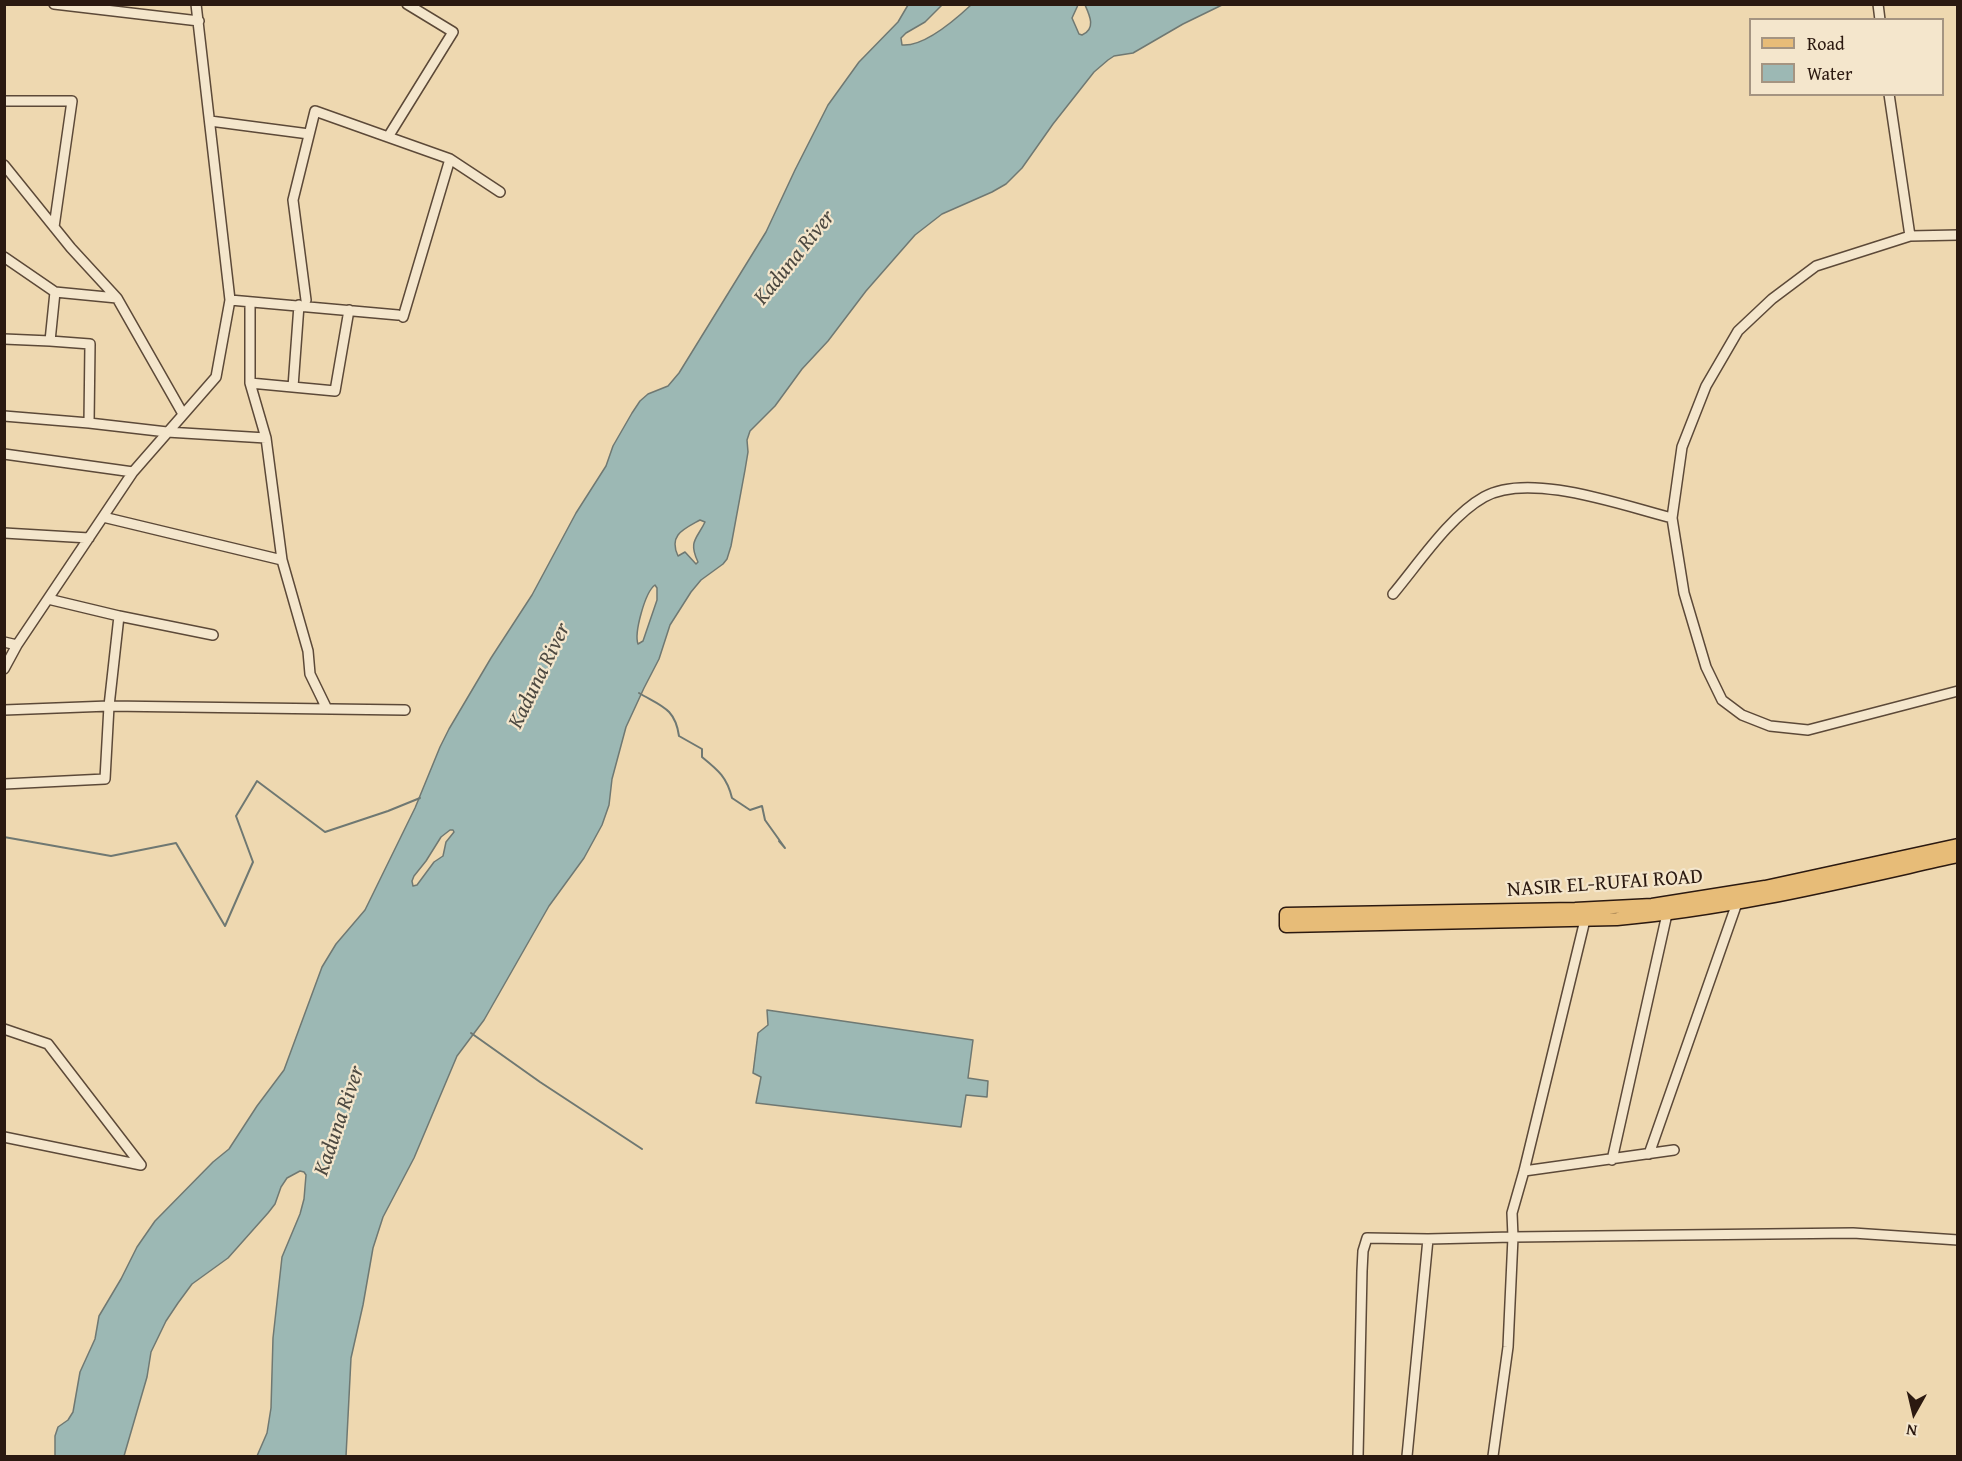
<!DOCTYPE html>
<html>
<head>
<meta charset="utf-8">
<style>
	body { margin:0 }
	#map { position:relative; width:1962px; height:1461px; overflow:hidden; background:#eed8b0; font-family:"Gentium Book Plus",serif }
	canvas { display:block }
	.frame { position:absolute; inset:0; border:6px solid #2b1910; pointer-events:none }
	.legend { position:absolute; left:1749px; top:18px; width:195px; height:78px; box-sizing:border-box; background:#f4e6cc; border:2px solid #a49481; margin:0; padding:8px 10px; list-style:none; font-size:18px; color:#2b1910 }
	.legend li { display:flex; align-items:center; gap:12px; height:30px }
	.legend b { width:30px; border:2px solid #a49481 }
	.north { position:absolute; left:1884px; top:1383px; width:60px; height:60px; -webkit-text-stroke:4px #f4e6cc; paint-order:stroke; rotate:188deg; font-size:16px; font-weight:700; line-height:24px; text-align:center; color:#2b1910 }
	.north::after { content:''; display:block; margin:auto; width:21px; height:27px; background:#2b1910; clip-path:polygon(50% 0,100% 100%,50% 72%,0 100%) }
</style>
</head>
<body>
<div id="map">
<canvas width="1962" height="1461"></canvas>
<div class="frame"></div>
<ul class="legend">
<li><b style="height:8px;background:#e7bc78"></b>Road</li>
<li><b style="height:16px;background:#9cb8b4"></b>Water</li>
</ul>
<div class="north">N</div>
</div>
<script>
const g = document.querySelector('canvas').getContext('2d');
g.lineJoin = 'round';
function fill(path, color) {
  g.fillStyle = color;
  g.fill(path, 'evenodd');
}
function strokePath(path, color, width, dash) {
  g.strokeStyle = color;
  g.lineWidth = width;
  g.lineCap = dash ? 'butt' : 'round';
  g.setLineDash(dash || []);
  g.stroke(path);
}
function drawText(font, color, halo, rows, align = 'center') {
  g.font = font + ' "Gentium Book Plus",serif';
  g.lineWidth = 4.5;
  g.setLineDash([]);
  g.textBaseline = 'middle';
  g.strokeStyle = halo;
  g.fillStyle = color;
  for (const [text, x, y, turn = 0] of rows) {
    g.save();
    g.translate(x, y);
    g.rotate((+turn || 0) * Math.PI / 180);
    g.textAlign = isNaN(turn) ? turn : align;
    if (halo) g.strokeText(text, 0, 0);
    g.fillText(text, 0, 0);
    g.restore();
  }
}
const water = new Path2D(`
	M908,5H942L925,22L906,33L901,38L902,45C924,47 956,19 971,5H1078L1072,18L1079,34L1082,35C1096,29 1090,16 1085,5H1222L1183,24L1133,53L1114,56L1108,60L1094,72L1053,124L1022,168L1006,184L992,192L942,214L915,235L866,291L828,341L802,369L775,406L750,431L747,440L748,452L745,470L731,546L727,559L723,564L701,580L691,592L670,625L659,659L644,688L626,727L612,779L609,805L602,825L584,858L549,906L484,1020L457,1056L414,1158L383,1217L373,1248L363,1305L351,1358L346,1456H257L267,1433L271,1408L273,1338L282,1257L300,1214L304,1199L306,1175L304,1172L300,1171L287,1178L281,1187L275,1204L268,1213L228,1258L192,1284L178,1303L166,1321L151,1352L147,1377L124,1456H55V1436L58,1427L68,1420L73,1412L80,1372L95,1339L99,1316L121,1279L137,1247L155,1221L213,1162L229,1149L257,1106L284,1070L322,967L336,944L365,910L415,808L440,747L449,729L491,658L532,595L576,513L606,466L613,446L632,413L640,401L648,394L668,386L679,373L766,232L795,170L828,105L859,62L898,22ZM700,520L705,522C697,539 688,541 698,562L696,564L685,552L678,556C668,535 684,529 700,520ZM655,585L657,588V600L643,641L638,644C634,633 645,592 655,585ZM450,830H453L454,832L446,842L443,856L434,862L417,885L413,886L412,881L414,876L426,861L441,837Z
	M767,1010L973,1040L968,1078L988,1081L987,1097L966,1095L961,1127L756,1103L761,1077L753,1073L758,1033L768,1025Z`);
fill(water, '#9cb8b4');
strokePath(water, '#6f7872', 1.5);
strokePath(new Path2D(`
	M639,693C661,706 675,708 679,736L702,749V757C718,770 727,777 732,798L750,810L762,806L765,820L785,848L779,841
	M4,837L111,856L176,843L225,926L253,862L236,816L257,781L325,832L388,811L420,798
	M471,1033L540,1082L642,1149`), '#6f7872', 2);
const minor = new Path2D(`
	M54,4L199,21
	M407,4L453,32L388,137L450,159L500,192
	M1878,4L1880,20
	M1889,94L1910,236
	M4,101H72L54,227
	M210,121L309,134
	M4,165L71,248L117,298L183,414
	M1958,235L1910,236L1816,266L1772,299L1738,331L1706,386L1682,447L1672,518L1684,593L1706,667L1722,700L1742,715L1770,726L1808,730L1958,691
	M4,257L55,292L117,298
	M230,300L398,315
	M306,300L293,200L315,111L388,137
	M250,303V383L266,438L282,560L308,651L310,674L327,709
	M403,317L450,159
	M4,339L50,341L55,292
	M50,341L90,344L89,423
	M250,383L335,391L349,310
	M293,387L299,305
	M4,416L89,423L167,432L266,438
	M4,454L133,472
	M103,517L282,560
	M4,533L89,538
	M1393,594C1419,563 1450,516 1484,497C1529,471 1624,506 1672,518
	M119,616L213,635
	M4,642L17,645
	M4,669L17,645L133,472L216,377L230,300L196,4
	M4,710L109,706L405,710
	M4,784L105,779L109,706L119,616L48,599
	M4,1029L48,1044L141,1165L4,1137
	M1649,1154L1737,903
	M1612,1160L1667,914
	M1524,1171L1674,1150
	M1358,1456L1362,1271L1363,1251L1367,1238L1428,1239L1513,1237L1512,1213L1524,1171L1585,920
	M1407,1456L1428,1239
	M1493,1456L1508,1347L1513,1237L1853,1233L1958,1240`);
const major = new Path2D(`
	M1958,845L1765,887L1652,905L1575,909L1286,914V926L1617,919C1733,909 1845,881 1958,856`);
strokePath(minor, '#5c4938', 12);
strokePath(major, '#2b1910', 15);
strokePath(minor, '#f4e6cc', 9);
strokePath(major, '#e7bc78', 12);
drawText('21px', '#2b1910', '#f4e6cc', [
	["NASIR EL-RUFAI ROAD",1605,884,-4]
]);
drawText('italic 22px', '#4d4941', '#f4e6cc', [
	["Kaduna River",795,258,-51],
	["Kaduna River",540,676,-64],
	["Kaduna River",340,1121,-71]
]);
</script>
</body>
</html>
